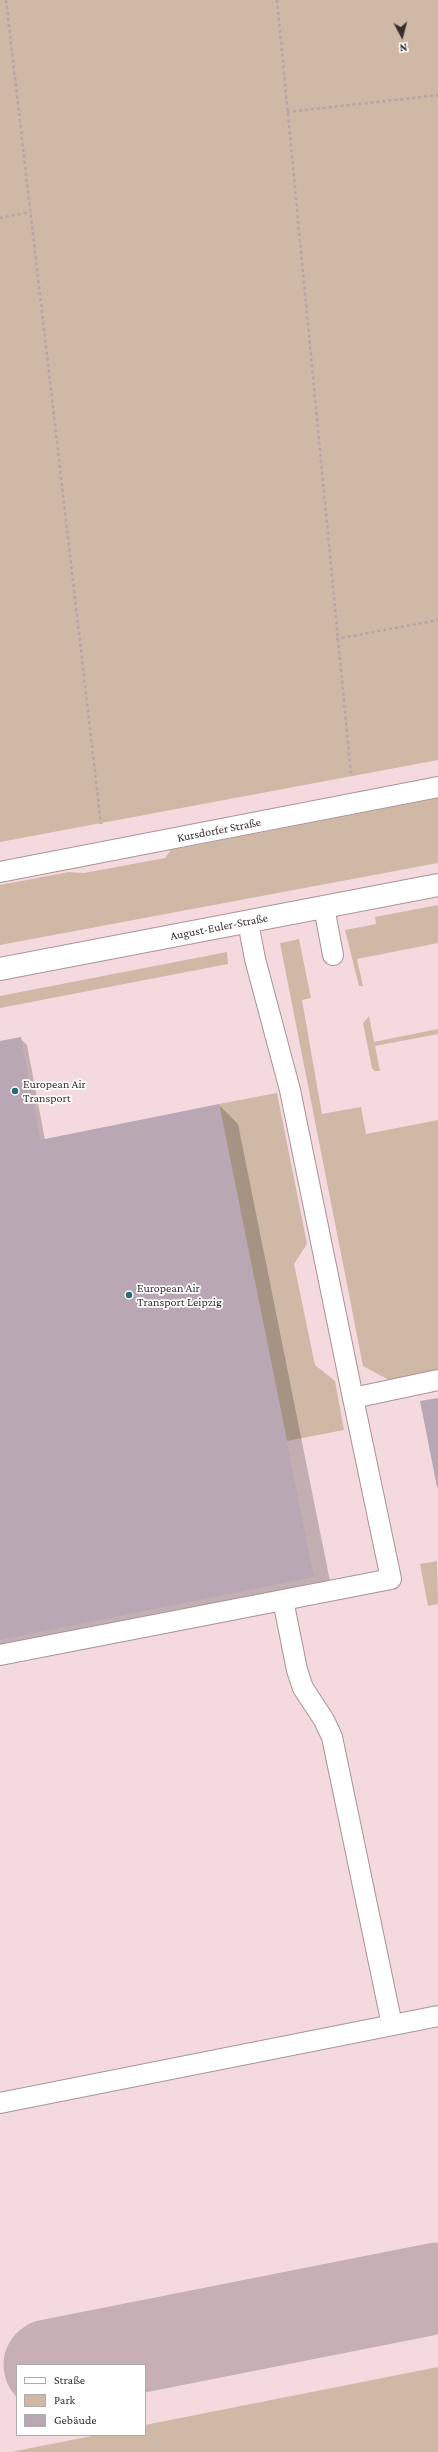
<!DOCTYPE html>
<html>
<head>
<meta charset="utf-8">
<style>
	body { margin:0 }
	#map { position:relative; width:438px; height:2452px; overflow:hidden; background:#f4dadf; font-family:"Crimson Pro",serif }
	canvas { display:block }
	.legend { position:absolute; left:16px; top:2364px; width:130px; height:72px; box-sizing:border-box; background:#fff; border:1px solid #afabac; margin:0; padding:5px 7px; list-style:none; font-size:12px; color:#382e30 }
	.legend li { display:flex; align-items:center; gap:8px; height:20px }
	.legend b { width:20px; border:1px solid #afabac }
	.north { position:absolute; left:382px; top:16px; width:40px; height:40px; -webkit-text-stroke:3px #fff; paint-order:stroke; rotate:173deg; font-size:11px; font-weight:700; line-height:16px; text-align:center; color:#382e30 }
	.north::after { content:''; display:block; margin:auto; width:14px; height:18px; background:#382e30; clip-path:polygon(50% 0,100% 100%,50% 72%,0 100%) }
</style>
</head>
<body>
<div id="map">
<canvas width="438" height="2452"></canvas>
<ul class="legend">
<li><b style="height:5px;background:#fff"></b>Straße</li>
<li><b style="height:11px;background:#cfb8a5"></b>Park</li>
<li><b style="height:11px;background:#baa7b4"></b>Gebäude</li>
</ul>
<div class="north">N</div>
</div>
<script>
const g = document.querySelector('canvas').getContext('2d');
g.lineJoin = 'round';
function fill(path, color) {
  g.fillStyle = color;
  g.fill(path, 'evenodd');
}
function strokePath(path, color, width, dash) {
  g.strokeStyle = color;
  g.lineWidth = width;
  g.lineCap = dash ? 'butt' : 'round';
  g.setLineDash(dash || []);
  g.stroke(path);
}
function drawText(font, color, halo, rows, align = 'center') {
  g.font = font + ' "Crimson Pro",serif';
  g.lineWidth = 3.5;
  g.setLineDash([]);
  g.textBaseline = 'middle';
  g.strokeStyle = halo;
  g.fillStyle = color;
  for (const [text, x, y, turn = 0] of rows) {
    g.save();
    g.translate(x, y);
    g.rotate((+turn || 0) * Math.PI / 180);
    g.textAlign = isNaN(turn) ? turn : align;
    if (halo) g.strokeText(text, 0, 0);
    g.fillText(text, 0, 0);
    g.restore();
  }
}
fill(new Path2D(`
	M0,0H438V760L0,842Z
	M438,798V863L0,945V885L69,872L84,873L165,858L171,850Z
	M438,905V943L357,959L363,986H359L345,930L376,924L375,917Z
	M299,939L311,998L302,1000L322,1114L361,1107L366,1134L438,1120V1370L389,1380L363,1366L280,943Z
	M227,952L228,964L0,1008V996Z
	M369,1016L374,1042L438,1029V1034L375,1046L380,1071H375L372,1068L363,1023Z
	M277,1093L307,1244L294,1264L315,1365L335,1381L344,1430L287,1441L219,1104Z
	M437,1561L438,1604L428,1606L420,1564Z
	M438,2367V2452H11L97,2435H145V2425Z`), '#cfb8a5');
fill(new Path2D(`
	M20,1038L27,1045L45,1140L219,1105L238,1124L333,1596L0,1662V1042Z`), '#0003');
strokePath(new Path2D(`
	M49,2365L438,2288`), '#c6b0b4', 91);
fill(new Path2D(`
	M21,1037L40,1140L219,1104L314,1577L0,1640V1041Z
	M438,1398V1487H437L420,1401Z`), '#baa7b4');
const service = new Path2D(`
	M0,872L438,787
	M324,907L333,955
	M248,922L255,959L290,1090L353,1398L438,1380
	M283,1600L391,1579L353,1398
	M0,1655L283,1600L297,1670L303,1688L324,1720L332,1737L392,2025
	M0,2103L438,2016`);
const minor = new Path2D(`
	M0,969L438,885`);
strokePath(service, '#aa9297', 22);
strokePath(minor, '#aa9297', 24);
strokePath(new Path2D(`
	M6,0L101,824
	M277,0L351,775
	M287,112L438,95
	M0,218L30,212
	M336,639L438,620`), '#b8a3a7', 2.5, [3, 3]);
strokePath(service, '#fff', 20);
strokePath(minor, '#fff', 22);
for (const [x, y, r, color] of [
	[15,1091,4,"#296b7e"],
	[129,1295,4,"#296b7e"]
]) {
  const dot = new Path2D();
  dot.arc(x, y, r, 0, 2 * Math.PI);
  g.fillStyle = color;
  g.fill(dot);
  strokePath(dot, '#fff', 1.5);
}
drawText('12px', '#382e30', '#fff', [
	["Kursdorfer Straße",219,830,-11],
	["August-Euler-Straße",219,927,-11]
]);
drawText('12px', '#382e30', '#fff', [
	["European Air",23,1084],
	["Transport",23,1098],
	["European Air",137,1288],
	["Transport Leipzig",137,1302]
], 'left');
</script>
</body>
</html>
